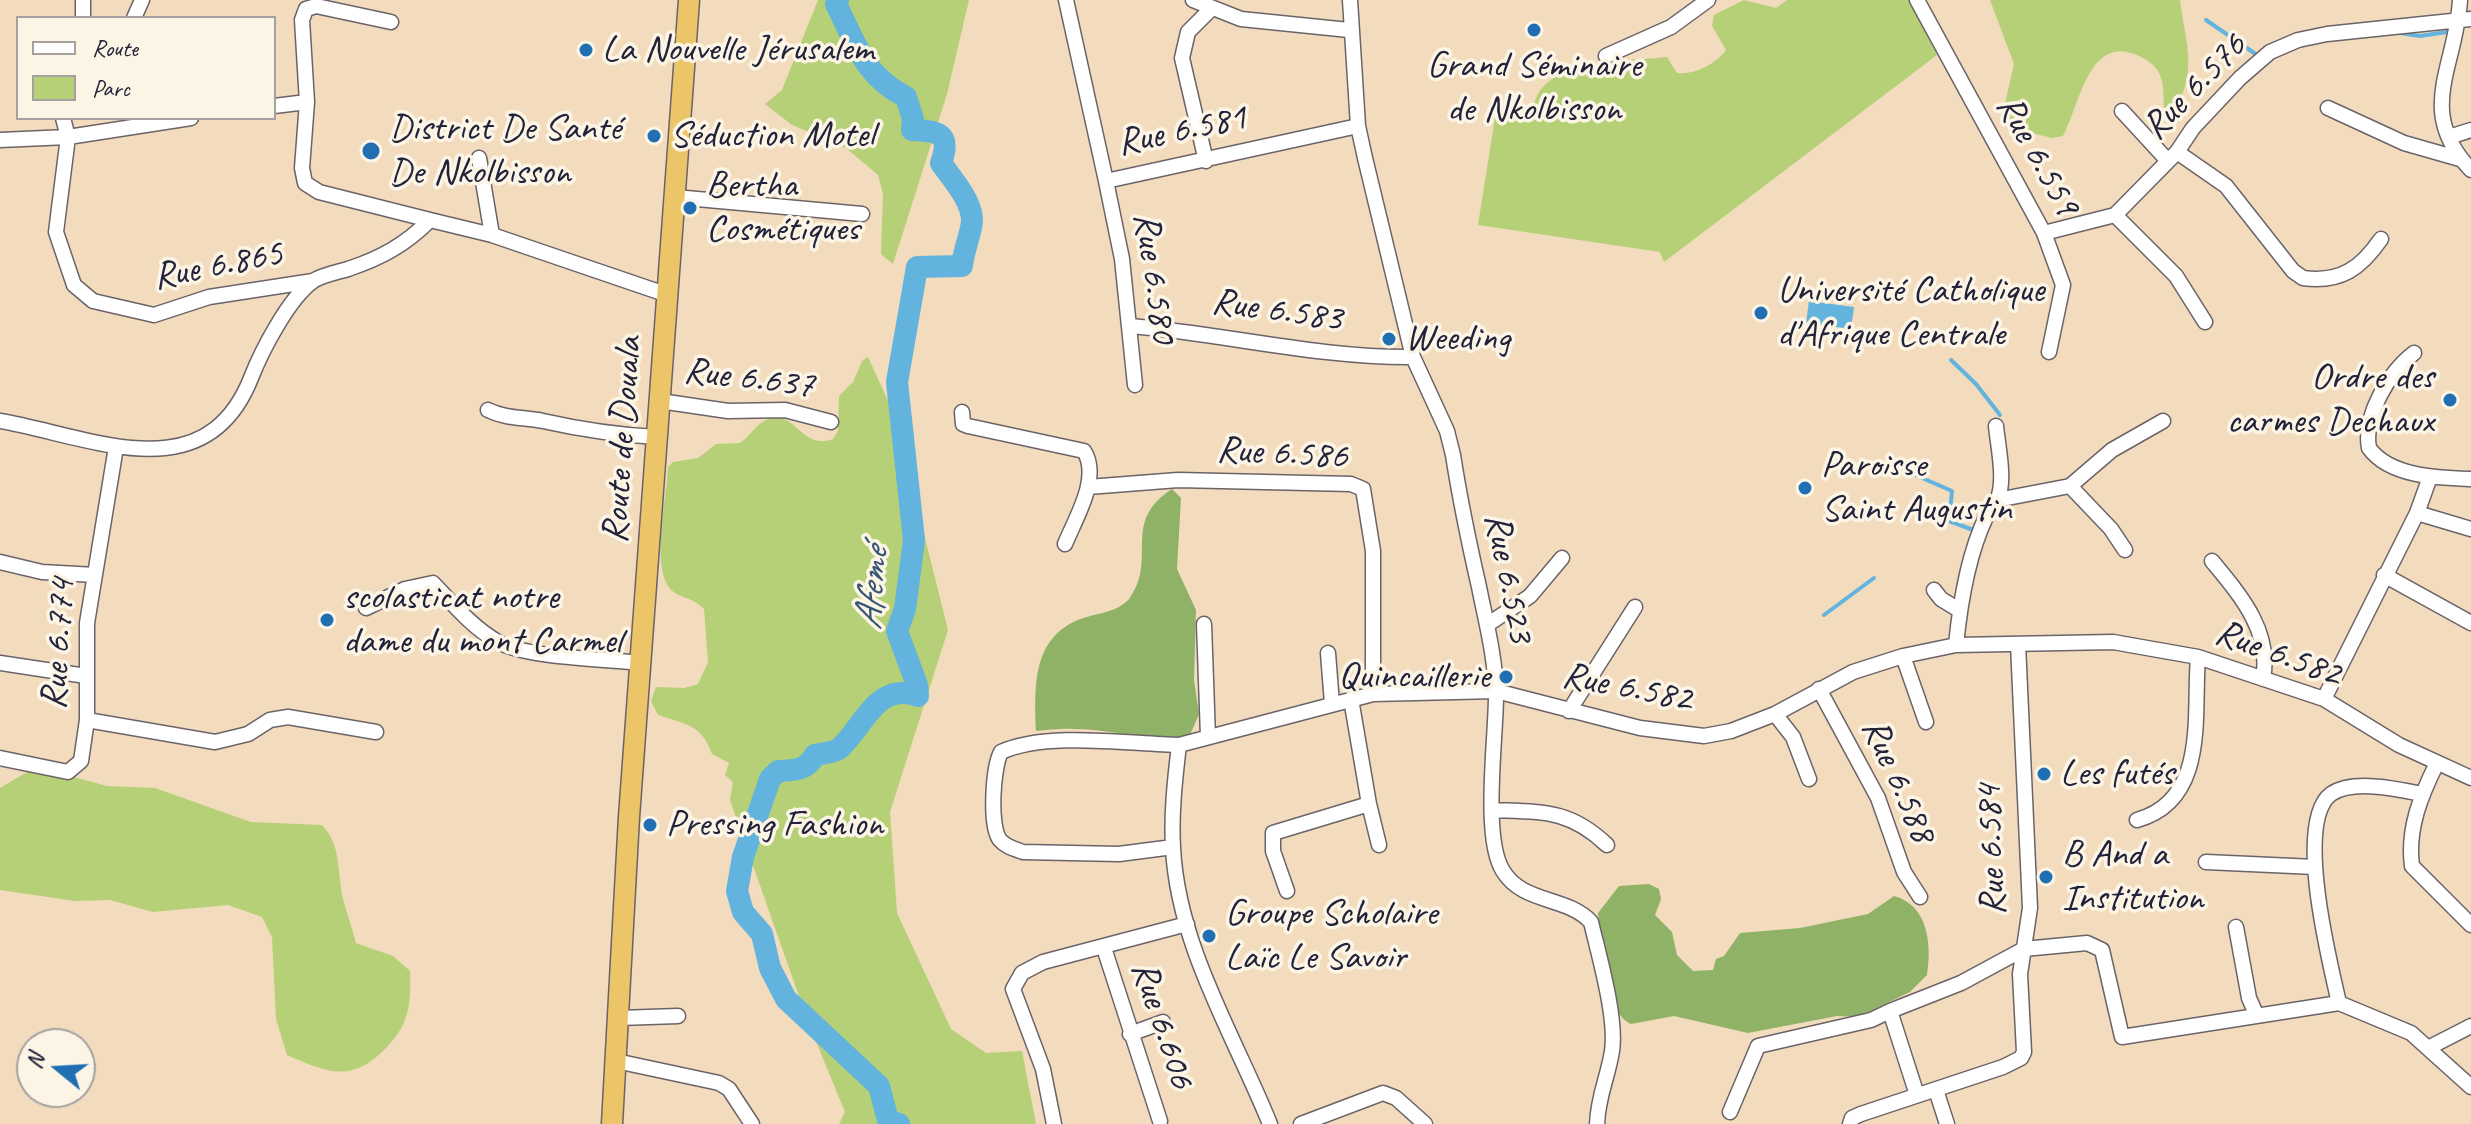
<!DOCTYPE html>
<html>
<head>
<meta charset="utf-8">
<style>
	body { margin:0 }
	#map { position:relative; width:2471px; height:1124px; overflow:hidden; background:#f3dcbd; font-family:Caveat,sans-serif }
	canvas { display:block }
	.legend { position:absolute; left:16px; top:16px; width:260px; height:104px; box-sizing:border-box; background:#fcf5e5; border:2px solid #a5a1a1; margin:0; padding:10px 14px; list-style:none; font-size:24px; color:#22223b }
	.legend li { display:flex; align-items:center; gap:16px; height:40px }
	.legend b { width:40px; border:2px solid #a5a1a1 }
	.north { position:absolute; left:16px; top:1028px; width:80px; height:80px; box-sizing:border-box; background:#fcf5e5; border:2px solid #a5a1a1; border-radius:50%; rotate:288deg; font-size:22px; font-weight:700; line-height:32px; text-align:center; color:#22223b }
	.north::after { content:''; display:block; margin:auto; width:28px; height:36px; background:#1f6fb2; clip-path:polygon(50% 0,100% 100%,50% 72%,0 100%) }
</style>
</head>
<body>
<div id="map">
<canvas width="2471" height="1124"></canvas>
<ul class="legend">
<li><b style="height:10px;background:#fff"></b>Route</li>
<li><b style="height:22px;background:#b5d076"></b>Parc</li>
</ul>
<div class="north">N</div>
</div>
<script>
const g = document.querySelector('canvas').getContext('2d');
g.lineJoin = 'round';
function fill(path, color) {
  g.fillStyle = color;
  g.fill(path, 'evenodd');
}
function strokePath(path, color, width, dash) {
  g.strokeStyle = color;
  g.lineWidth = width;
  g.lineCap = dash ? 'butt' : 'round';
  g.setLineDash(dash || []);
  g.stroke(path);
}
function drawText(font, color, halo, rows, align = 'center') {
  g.font = font + ' Caveat,sans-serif';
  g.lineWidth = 7;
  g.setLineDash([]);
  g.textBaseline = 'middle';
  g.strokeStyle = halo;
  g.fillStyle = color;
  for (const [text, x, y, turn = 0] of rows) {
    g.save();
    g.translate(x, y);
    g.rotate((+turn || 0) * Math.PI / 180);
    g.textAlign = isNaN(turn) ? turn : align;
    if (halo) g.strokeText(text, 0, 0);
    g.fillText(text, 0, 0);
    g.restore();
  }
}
fill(new Path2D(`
	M818,0H969L947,94L893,264L881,254L883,194L878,175L846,148L792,125L765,104L782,90Z
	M1744,0L1776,8L1787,0H1909L1937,55L1664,262L1660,252L1478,225L1496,111L1533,116C1532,57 1625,62 1667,57L1677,73C1694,75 1716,64 1726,50L1712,26L1714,15Z
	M1990,0H2180C2186,47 2198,68 2174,113L2164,108C2163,84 2165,69 2141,57C2089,30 2080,105 2063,136L2052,138L2008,127L2002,117L2014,64Z
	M868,357L894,414L948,630L890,812L897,913L951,1029L986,1053L1022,1051L1036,1124H839L845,1112L808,1022L730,800L733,782L725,775L729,763L712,754C701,724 687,725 658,715L651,701L656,687L684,688L698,684L708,662L704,609C694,597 675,598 668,586C652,561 667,496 668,467L673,462L698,458L716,444L740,443C749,437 755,426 764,421C796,405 798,451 833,439L838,431L839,396L853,382L862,361Z
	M52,771L107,786L155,788L251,822L322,825C342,846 337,872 343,899C347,913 352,928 356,943L393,956L410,971C411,1003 410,1022 388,1046C353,1083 330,1074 287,1055L276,1019L272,937L262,917L228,905L153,912L110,900L75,901L0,890V788L27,772Z`), '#b5d076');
fill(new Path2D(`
	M1172,489L1181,498L1177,569L1196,610L1194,680L1199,714L1190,735C1151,743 1113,729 1074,729C1062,728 1048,730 1036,731C1034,679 1033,629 1094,615C1107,612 1124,608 1131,596C1157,557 1121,522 1172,489Z
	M1649,884L1659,889L1661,899L1655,915L1672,932L1677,955L1693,971L1713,970L1716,959L1724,956L1740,933L1800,928L1868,914L1894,896C1928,905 1932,944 1927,975L1910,992L1857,1017L1837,1016L1748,1033L1674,1016L1631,1024C1604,1012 1601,940 1598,913L1619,886Z`), '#90b267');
fill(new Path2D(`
	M1809,301L1854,307L1851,329L1806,323Z`), '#62b3dd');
strokePath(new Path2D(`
	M2206,20L2260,57
	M2400,33L2420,36L2447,32
	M1951,360L1976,384L2000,415
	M1888,458L1913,474L1952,491L1949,521L1976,531
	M1824,615L1874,578`), '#62b3dd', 4);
strokePath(new Path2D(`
	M838,0L836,4C856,44 864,76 906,97L913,119L912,130C938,131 952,133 941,163C952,179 972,200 972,221C972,230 963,252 962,266L917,267L897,382L914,540L905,609L897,631L917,685L918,696C877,681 865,725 840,748C834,753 823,753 815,755C806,771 795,770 778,771L770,779L743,857L737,891L743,912L762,934L770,968L786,999L879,1086L888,1120L899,1124`), '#62b3dd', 22);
const minor = new Path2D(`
	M83,0V18
	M1066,0L1106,181L1358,126
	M1193,0L1241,19L1349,30
	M1350,0L1358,126L1365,158L1413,357L1447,431L1453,455C1460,500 1469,543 1479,587C1486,622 1496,660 1496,696C1496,738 1482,838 1503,871C1523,904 1567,896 1591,922C1599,956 1617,1018 1612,1051C1608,1077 1598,1096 1597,1124
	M1917,0L2044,233L2063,285L2049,352
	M2460,0C2456,68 2415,111 2471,170
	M134,18L142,0
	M391,22L316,6L306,9L302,20L307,102L302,168L305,183L319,192L430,220
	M1606,56L1671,27L1708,0
	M274,106L307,102
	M2328,108L2404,143L2460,159
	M2122,111L2168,161
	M63,118L68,137L56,232L74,285L93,301L154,315L209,297L313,281
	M2449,137L2471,130
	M0,140L68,137L191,118
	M2177,152L2226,186L2293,271L2303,278C2341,283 2361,268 2381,239
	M479,158L492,235
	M1206,161L1182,58L1188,32L1211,9
	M1106,181L1122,259L1135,385
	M675,197L862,214
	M2115,215L2176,276L2205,322
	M2044,233L2115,215L2177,152L2193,128L2240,78L2270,52L2298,40L2327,34L2471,19
	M1131,326C1225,334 1319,358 1413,357
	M2414,353C2389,372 2363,416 2369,448C2390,477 2439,478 2471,479
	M660,401L728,411L785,410L831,422
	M488,410C506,419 524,417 543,421C583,430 616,435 657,437
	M962,412L963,424L968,426L1084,451C1101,478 1075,519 1065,544
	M0,421C89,436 205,494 251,378C262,350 289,298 313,281C322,275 338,272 348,269C381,258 405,245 430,220L492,235L668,295
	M2070,486L2111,529L2125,550
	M1088,487L1178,480L1351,484L1363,489L1373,551V694
	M1997,500L2070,486L2112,450L2163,421
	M2417,513L2430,477
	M2212,561C2240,595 2272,631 2263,679
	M0,562L42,572L95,575
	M2384,575L2471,623
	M1934,590L1941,599L1959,610
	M366,608L405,589L433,583C453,604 472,627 498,642C527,658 605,659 640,663
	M1204,624L1208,737
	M1487,625L1530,596L1562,558
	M1956,645C1960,604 1968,555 1986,517C1989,511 1995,507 1997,501C2006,481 1998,447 1996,426
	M1328,653L1332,704
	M1903,656L1926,722
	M0,663L86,676
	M1819,689L1878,798L1904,872L1920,897
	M2324,699L2417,513L2471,529
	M1569,711L1635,607
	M1775,714L1793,737L1809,779
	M87,720L215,742L248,734L270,720L288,717L376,732
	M0,758L68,772L81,761L87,720V623L116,447
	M2437,763C2421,795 2407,829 2412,866L2471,925
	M1369,804L1379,845
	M1492,810C1542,812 1569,809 1607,845
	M2137,820C2209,800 2193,714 2198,657
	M1173,847L1119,854L1023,852C1015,849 1006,847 1000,840C989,826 993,767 1001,752C1048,731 1128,744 1179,745
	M2206,862L2315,867
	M1287,891L1273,851V833L1369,804L1351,699
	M2236,927L2249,998L2256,1014
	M1104,948L1160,1121
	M2339,1003C2330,963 2294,822 2331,794C2353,779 2398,789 2422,794
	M619,1018L678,1016
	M1130,1034L1163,1022
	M2428,1048L2471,1026
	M616,1061L719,1083L729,1089L752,1124
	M1936,1090L1947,1124
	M1917,1095L1890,1011L1961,983L2024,949L2087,943L2102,950L2122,1037L2339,1003L2411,1033L2471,1087
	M1730,1112L1758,1046L1871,1020L1890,1011
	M1054,1124L1043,1069L1013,989L1022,973L1043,962L1187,924
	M1270,1124C1234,1035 1178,946 1173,848C1171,814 1175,779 1179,745L1373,694L1496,691L1640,728L1704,736L1731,731L1775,714L1853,672L1903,656L1956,645L2113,642L2198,657L2324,699L2399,745L2471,778
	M1301,1124L1383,1093L1396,1098L1425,1124
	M1850,1124L1852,1118L1861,1114L2003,1067L2021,1058L2024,1052L2020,974L2030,908L2018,644`);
const highway = new Path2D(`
	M612,1124L629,817L689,0`);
strokePath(minor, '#6b6368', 17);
strokePath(highway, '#6b6368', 23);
strokePath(minor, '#fff', 14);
strokePath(highway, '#ecc569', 20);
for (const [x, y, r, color] of [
	[1534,30,8,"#1f6fb2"],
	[586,50,8,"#1f6fb2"],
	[654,136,8,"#1f6fb2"],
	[371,151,10,"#1f6fb2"],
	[690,208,8,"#1f6fb2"],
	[1761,313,8,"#1f6fb2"],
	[1389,339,8,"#1f6fb2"],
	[2450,400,8,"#1f6fb2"],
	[1805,488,8,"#1f6fb2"],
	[327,620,8,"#1f6fb2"],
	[1506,677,8,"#1f6fb2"],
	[2044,774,8,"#1f6fb2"],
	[650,825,8,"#1f6fb2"],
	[2046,877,8,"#1f6fb2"],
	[1209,936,8,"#1f6fb2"]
]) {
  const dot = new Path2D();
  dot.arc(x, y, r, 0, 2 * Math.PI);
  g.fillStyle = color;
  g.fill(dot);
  strokePath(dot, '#fcf5e5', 3);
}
drawText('38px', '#22223b', '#fcf5e5', [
	["La Nouvelle Jérusalem",602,50],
	["Grand Séminaire",1534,66,"center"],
	["de Nkolbisson",1534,110,"center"],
	["District De Santé",389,129],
	["De Nkolbisson",389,173],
	["Séduction Motel",670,136],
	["Bertha",706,186],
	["Cosmétiques",706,230],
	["Université Catholique",1777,291],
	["d'Afrique Centrale",1777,335],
	["Weeding",1405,339],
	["Ordre des",2434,378,"right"],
	["carmes Dechaux",2434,422,"right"],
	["Paroisse",1821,466],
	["Saint Augustin",1821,510],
	["scolasticat notre",343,598],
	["dame du mont Carmel",343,642],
	["Quincaillerie",1490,677,"right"],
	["Les futés",2060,774],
	["Pressing Fashion",666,825],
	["B And a",2062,855],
	["Institution",2062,899],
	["Groupe Scholaire",1225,914],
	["Laïc Le Savoir",1225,958]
], 'left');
drawText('38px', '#22223b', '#fcf5e5', [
	["Rue 6.576",2195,87,-46],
	["Rue 6.581",1182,131,-12],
	["Rue 6.559",2037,156,61],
	["Rue 6.865",218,266,-11],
	["Rue 6.580",1154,278,82],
	["Rue 6.583",1277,311,8],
	["Rue 6.637",749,379,7],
	["Route de Douala",623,440,-86],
	["Rue 6.586",1282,454,3],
	["Rue 6.523",1508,578,79],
	["Rue 6.774",59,644,-86],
	["Rue 6.582",2278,654,20],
	["Rue 6.582",1627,688,11],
	["Rue 6.588",1898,781,66],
	["Rue 6.584",1992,850,-92],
	["Rue 6.606",1162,1025,72]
]);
drawText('italic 40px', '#385574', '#fcf5e5', [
	["Afemé",873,589,-85]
]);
</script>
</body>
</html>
